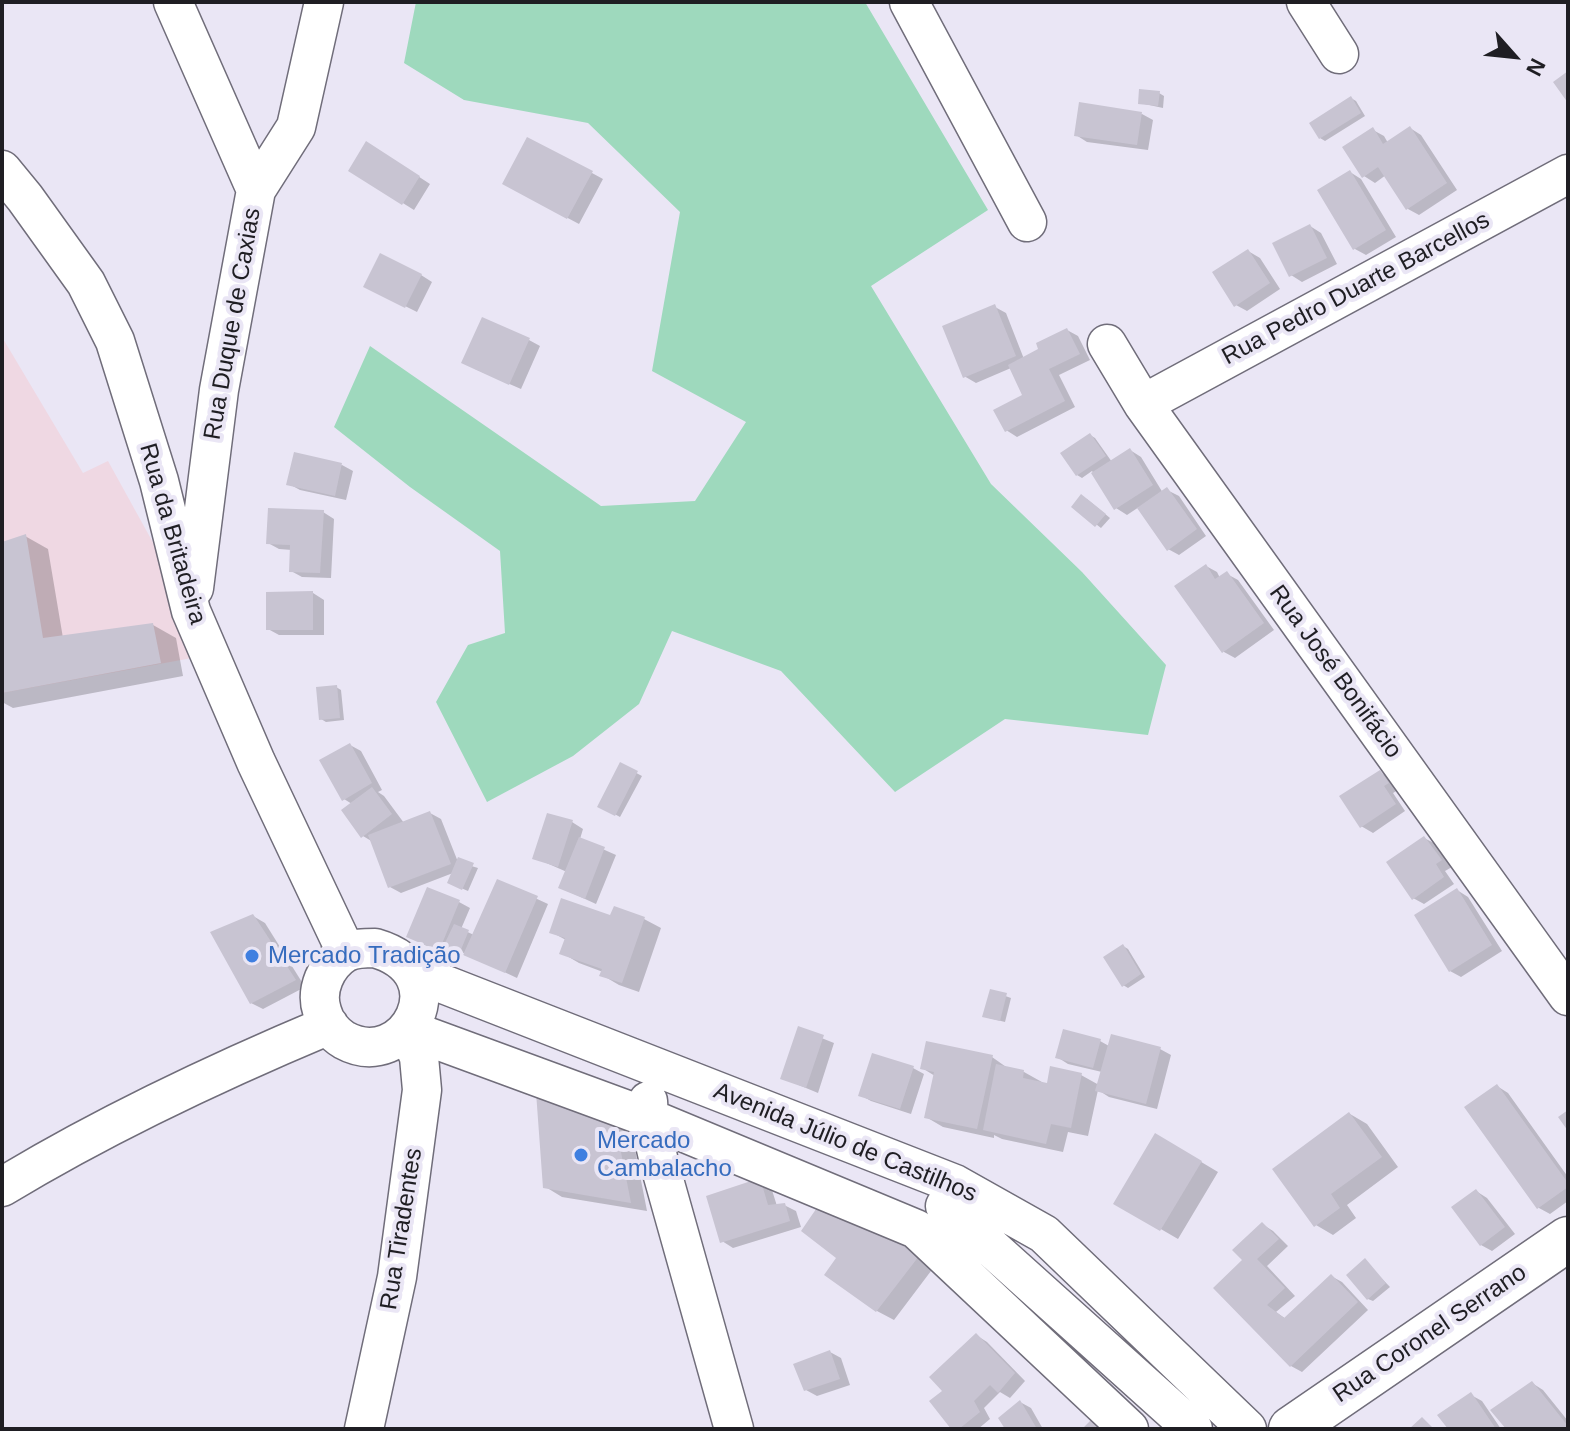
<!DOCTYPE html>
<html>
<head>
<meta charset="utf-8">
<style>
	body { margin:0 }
	#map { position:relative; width:1570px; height:1431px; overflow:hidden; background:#eae6f5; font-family:Arial,sans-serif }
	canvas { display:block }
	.frame { position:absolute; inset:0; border:4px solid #1f1e23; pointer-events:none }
	.north { position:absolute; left:1474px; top:16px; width:80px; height:80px; -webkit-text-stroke:6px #eae6f5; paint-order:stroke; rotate:117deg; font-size:22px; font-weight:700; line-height:32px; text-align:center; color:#1f1e23 }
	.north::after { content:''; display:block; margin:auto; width:28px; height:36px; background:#1f1e23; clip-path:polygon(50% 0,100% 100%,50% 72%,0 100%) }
</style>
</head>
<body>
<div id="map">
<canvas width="1570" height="1431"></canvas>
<div class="frame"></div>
<div class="north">N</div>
</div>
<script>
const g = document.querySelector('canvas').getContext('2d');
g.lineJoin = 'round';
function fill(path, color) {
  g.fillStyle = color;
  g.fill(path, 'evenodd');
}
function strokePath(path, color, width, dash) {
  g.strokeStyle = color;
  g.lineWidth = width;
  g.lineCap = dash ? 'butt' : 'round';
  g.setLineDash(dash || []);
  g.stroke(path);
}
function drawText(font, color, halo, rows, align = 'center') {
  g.font = font + ' Arial,sans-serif';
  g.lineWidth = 8;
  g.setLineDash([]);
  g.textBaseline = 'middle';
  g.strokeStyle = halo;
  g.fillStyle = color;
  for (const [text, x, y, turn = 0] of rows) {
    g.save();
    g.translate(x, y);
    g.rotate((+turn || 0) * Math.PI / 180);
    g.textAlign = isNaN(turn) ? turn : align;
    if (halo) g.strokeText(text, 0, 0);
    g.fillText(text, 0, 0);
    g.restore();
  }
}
fill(new Path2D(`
	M2,337L83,473L108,461L167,568L192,658L2,693Z`), '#efd8e3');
fill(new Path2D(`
	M416,2H865L988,210L871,286L991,484L1082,572L1166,665L1148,735L1005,719L895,792L781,671L672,631L639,704L573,756L487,802L436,702L468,645L505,633L500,551L410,487L334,427L370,346L601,506L695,501L746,422L652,371L680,212L588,123L464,100L404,63Z`), '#9ed9bd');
fill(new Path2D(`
	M1159,93L1164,96L1163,108L1140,103Z
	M1351,98L1356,101L1365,116L1325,141L1320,138Z
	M1142,114L1153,120L1148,150L1087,142L1076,135Z
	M1410,128L1421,135L1457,190L1419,215L1408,209L1386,175L1375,183L1364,176L1373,130L1384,136L1388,143Z
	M378,150L430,184L414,210L350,170Z
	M1350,172L1361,179L1396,237L1366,255L1355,249L1319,190Z
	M592,173L603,179L579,224L504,184Z
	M1310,226L1321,233L1337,264L1302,282L1291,275Z
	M1248,251L1260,258L1280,289L1247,311L1236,305Z
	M421,275L432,282L417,312L377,292Z
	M995,307L1006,313L1024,359L1041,350L1067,330L1078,336L1090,360L1059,375L1075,407L1017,437L1006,430L1025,396L1011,368L976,383L964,376Z
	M529,340L540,346L521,389L475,369Z
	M1090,435L1095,438L1112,462L1130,450L1141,457L1163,493L1167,490L1179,496L1206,536L1179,555L1168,549L1139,507L1127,515L1116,508L1092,471L1082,478L1077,475Z
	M342,465L353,471L346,500L300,490L289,484Z
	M1087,499L1110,518L1101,528L1074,507Z
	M323,512L334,519L331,578L302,577L291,571L292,550L279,549L268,543Z
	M25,536L48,549L63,638L153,625L176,638L183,676L13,708L2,702V544Z
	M1206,566L1217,572L1220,578L1227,574L1238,580L1274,630L1235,658L1224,652Z
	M313,593L324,600V635H279L268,629Z
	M336,687L341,690L344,720L326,722L321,719Z
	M350,745L361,751L382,790L378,792L384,796L404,823L430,813L441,819L458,862L478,868L468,891L454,885L453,873L401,893L390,887L373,842L363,836L352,804L344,799Z
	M621,765L642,776L620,817L600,806Z
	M1380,772L1391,779L1398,790L1393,793L1405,811L1373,833L1361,826Z
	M572,822L583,829L580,839L616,855L596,904L561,888L567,872L535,858Z
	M1424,838L1436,844L1452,867L1445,871L1454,884L1424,904L1413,898Z
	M498,881L548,904L517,978L453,948L450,955L420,943L459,902L470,908L461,929L474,935Z
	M1457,890L1468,897L1502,951L1461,977L1450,971Z
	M253,916L265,923L305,987L263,1009L251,1003Z
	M611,918L644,919L661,928L639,992L619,985L602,975L603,972L579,963L562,953L566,940L551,932Z
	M1123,946L1128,949L1145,977L1128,988L1123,985Z
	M991,991L1011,998L1005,1022L989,1018Z
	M799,1029L834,1043L818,1093L782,1078Z
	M1100,1041L1109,1046L1160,1049L1171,1055L1157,1109L1109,1097L1098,1090L1088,1136L1068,1132L1063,1152L1002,1139L994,1135V1138L943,1127L926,1117L935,1076L922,1068L992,1057L1009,1069L1024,1072L1049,1086L1081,1075L1099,1085L1102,1072L1068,1064L1057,1057Z
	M913,1068L924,1074L911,1114L871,1101L860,1095Z
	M1497,1086L1508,1093L1568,1177V1201L1550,1214L1539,1208Z
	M1350,1114L1367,1124L1398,1167L1347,1205L1356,1218L1333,1235L1316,1225Z
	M615,1124L632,1134L647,1211L562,1197L544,1186Z
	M1156,1135L1218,1172L1178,1239L1116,1203Z
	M759,1180L771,1187L777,1206L784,1205L796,1211L801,1227L733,1248L722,1241Z
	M1476,1191L1487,1198L1515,1234L1492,1251L1481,1245Z
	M828,1196L934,1267L894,1320L877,1311L838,1258Z
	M1262,1224L1273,1231L1288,1246L1267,1266L1295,1296L1276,1312L1286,1319L1331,1276L1342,1282L1368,1310L1302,1372L1291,1366L1245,1260Z
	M1365,1261L1390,1287L1373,1301L1368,1299Z
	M976,1335L987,1342L1025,1381L1010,1398L1000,1392L984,1408L990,1419L978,1429H953L945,1391Z
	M830,1352L841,1358L850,1385L817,1396L806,1390Z
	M1532,1383L1543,1390L1568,1421V1429H1509Z
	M1471,1395L1482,1401L1501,1429H1450Z
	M1020,1402L1031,1408L1043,1429H1008Z`), '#0003');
fill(new Path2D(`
	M1568,71V103L1553,82Z
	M1139,89L1160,91L1158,106L1138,104Z
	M1351,96L1361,113L1319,139L1309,123Z
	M1079,102L1142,112L1137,145L1074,136Z
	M1410,126L1447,183L1406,210L1378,167L1362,178L1342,147L1373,127L1383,144Z
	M527,137L593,171L567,219L502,184Z
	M366,141L420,176L402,205L348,171Z
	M1350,170L1386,230L1353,250L1317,190Z
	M1310,224L1327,258L1289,277L1272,243Z
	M1248,249L1270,283L1234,307L1212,272Z
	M380,253L422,274L405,308L363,287Z
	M995,304L1016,356L963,378L942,326Z
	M482,317L530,338L509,385L461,363Z
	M1067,328L1080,354L1049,369L1065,401L1005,432L993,410L1022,395L1008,365L1038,349L1036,343Z
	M1090,433L1106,456L1076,476L1060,453Z
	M1130,448L1153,485L1114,510L1091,473Z
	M294,452L342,463L335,496L286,485Z
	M1167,487L1197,529L1167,551L1137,508Z
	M1081,494L1106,514L1095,527L1071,507Z
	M268,508L324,510L320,573L289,572L290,545L266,544Z
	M26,534L43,638L153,623L161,663L2,693V542Z
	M1206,564L1215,579L1227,571L1264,623L1222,653L1174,586Z
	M313,591V630H266V592Z
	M337,685L340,718L319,720L316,687Z
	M350,743L372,783L342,801L319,760Z
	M620,762L638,771L615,816L597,807Z
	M1380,770L1389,783L1384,786L1396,804L1360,828L1339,796Z
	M372,787L392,814L361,838L341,810Z
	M430,811L451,864L388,888L368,835Z
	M547,813L573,820L558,867L532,859Z
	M1424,836L1442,860L1436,864L1444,877L1412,900L1386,862Z
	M579,837L605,847L585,899L558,888Z
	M458,857L474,863L462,890L447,883Z
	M497,879L538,896L505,973L463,955Z
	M427,887L460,900L439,951L406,937Z
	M1457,888L1492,945L1449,972L1414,915Z
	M561,898L610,915L614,906L645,917L622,983L599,976L602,969L559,954L565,938L549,933Z
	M253,914L296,980L250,1004L210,932Z
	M454,924L469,930L460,952L444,945Z
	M1123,944L1141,974L1122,987L1103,957Z
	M990,989L1007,993L1000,1021L982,1017Z
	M798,1026L824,1035L806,1088L780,1079Z
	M1063,1029L1101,1039L1093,1068L1055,1058Z
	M1111,1034L1161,1047L1146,1104L1095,1091Z
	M926,1041L993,1055L977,1129L924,1118L934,1072L920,1069Z
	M872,1053L914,1066L900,1109L858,1096Z
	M996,1064L1024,1070L1023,1078L1047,1083L1050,1066L1082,1073L1071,1128L1051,1124L1046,1144L983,1130Z
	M1497,1084L1568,1183V1187L1537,1209L1464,1107Z
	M536,1092L615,1122L631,1203L543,1188Z
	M1568,1110V1131L1558,1117Z
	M1349,1112L1382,1157L1331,1194L1340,1208L1314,1227L1272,1169Z
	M1155,1133L1202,1161L1160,1231L1113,1204Z
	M760,1178L768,1205L785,1203L790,1221L720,1243L706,1196Z
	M1476,1189L1505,1227L1480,1246L1451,1207Z
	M827,1193L919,1256L876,1312L824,1275L836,1258L801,1231Z
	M1262,1222L1279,1239L1257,1259L1285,1288L1267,1305L1284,1318L1331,1274L1358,1302L1290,1367L1213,1288L1242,1260L1232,1250Z
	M1365,1258L1386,1283L1367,1300L1346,1275Z
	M976,1333L1015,1373L998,1393L990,1385L974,1401L980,1412L959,1429H951L929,1401L942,1391L929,1377Z
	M830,1350L840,1379L804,1391L793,1364Z
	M1532,1381L1568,1426V1429H1506L1490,1410Z
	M1471,1392L1496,1429H1448L1437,1415Z
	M1020,1400L1037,1429H1005L998,1418Z
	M1097,1414L1109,1429H1082Z
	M1422,1417L1434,1429H1409Z`), '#c8c4d2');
const minor = new Path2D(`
	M173,2L256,190
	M909,2L1027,222
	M1306,2L1339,54
	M2,170L25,198L86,283L115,341L159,481L191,611L256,762L346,952
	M1107,344L1143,404L1568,996
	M1143,404L1568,174
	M194,588L219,390L256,190L296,127L324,2
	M375,948C461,973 406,1074 344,1040C334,1034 325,1023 322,1011C315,990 326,965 345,953C354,948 365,948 375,948Z
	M415,973L955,1184L1044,1234L1247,1429
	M407,1029L649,1118L916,1229L1129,1429
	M648,1101L649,1118L659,1162L734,1429
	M2,1187C106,1124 217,1072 329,1025
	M945,1206L1193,1429
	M364,1429L397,1277L422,1090L419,1057L407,1029`);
const major = new Path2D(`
	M1291,1429L1568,1239`);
strokePath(minor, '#706d7a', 41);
strokePath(major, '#706d7a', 47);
strokePath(minor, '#fff', 38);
strokePath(major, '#fff', 44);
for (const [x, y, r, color] of [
	[252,956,8,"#3f7fe0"],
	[581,1155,8,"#3f7fe0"]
]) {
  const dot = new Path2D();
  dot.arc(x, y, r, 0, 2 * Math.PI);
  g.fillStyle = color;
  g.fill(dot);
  strokePath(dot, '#eae6f5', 3);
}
drawText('24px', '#1f1e23', '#eae6f5', [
	["Rua Pedro Duarte Barcellos",1356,289,-28],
	["Rua Duque de Caxias",233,324,-80],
	["Rua da Britadeira",172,534,74],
	["Rua José Bonifácio",1335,672,54],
	["Avenida Júlio de Castilhos",845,1143,22],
	["Rua Tiradentes",402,1229,-81],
	["Rua Coronel Serrano",1430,1334,-34]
]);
drawText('24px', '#366cbe', '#eae6f5', [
	["Mercado Tradição",268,956],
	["Mercado",597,1141],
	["Cambalacho",597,1169]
], 'left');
</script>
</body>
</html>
